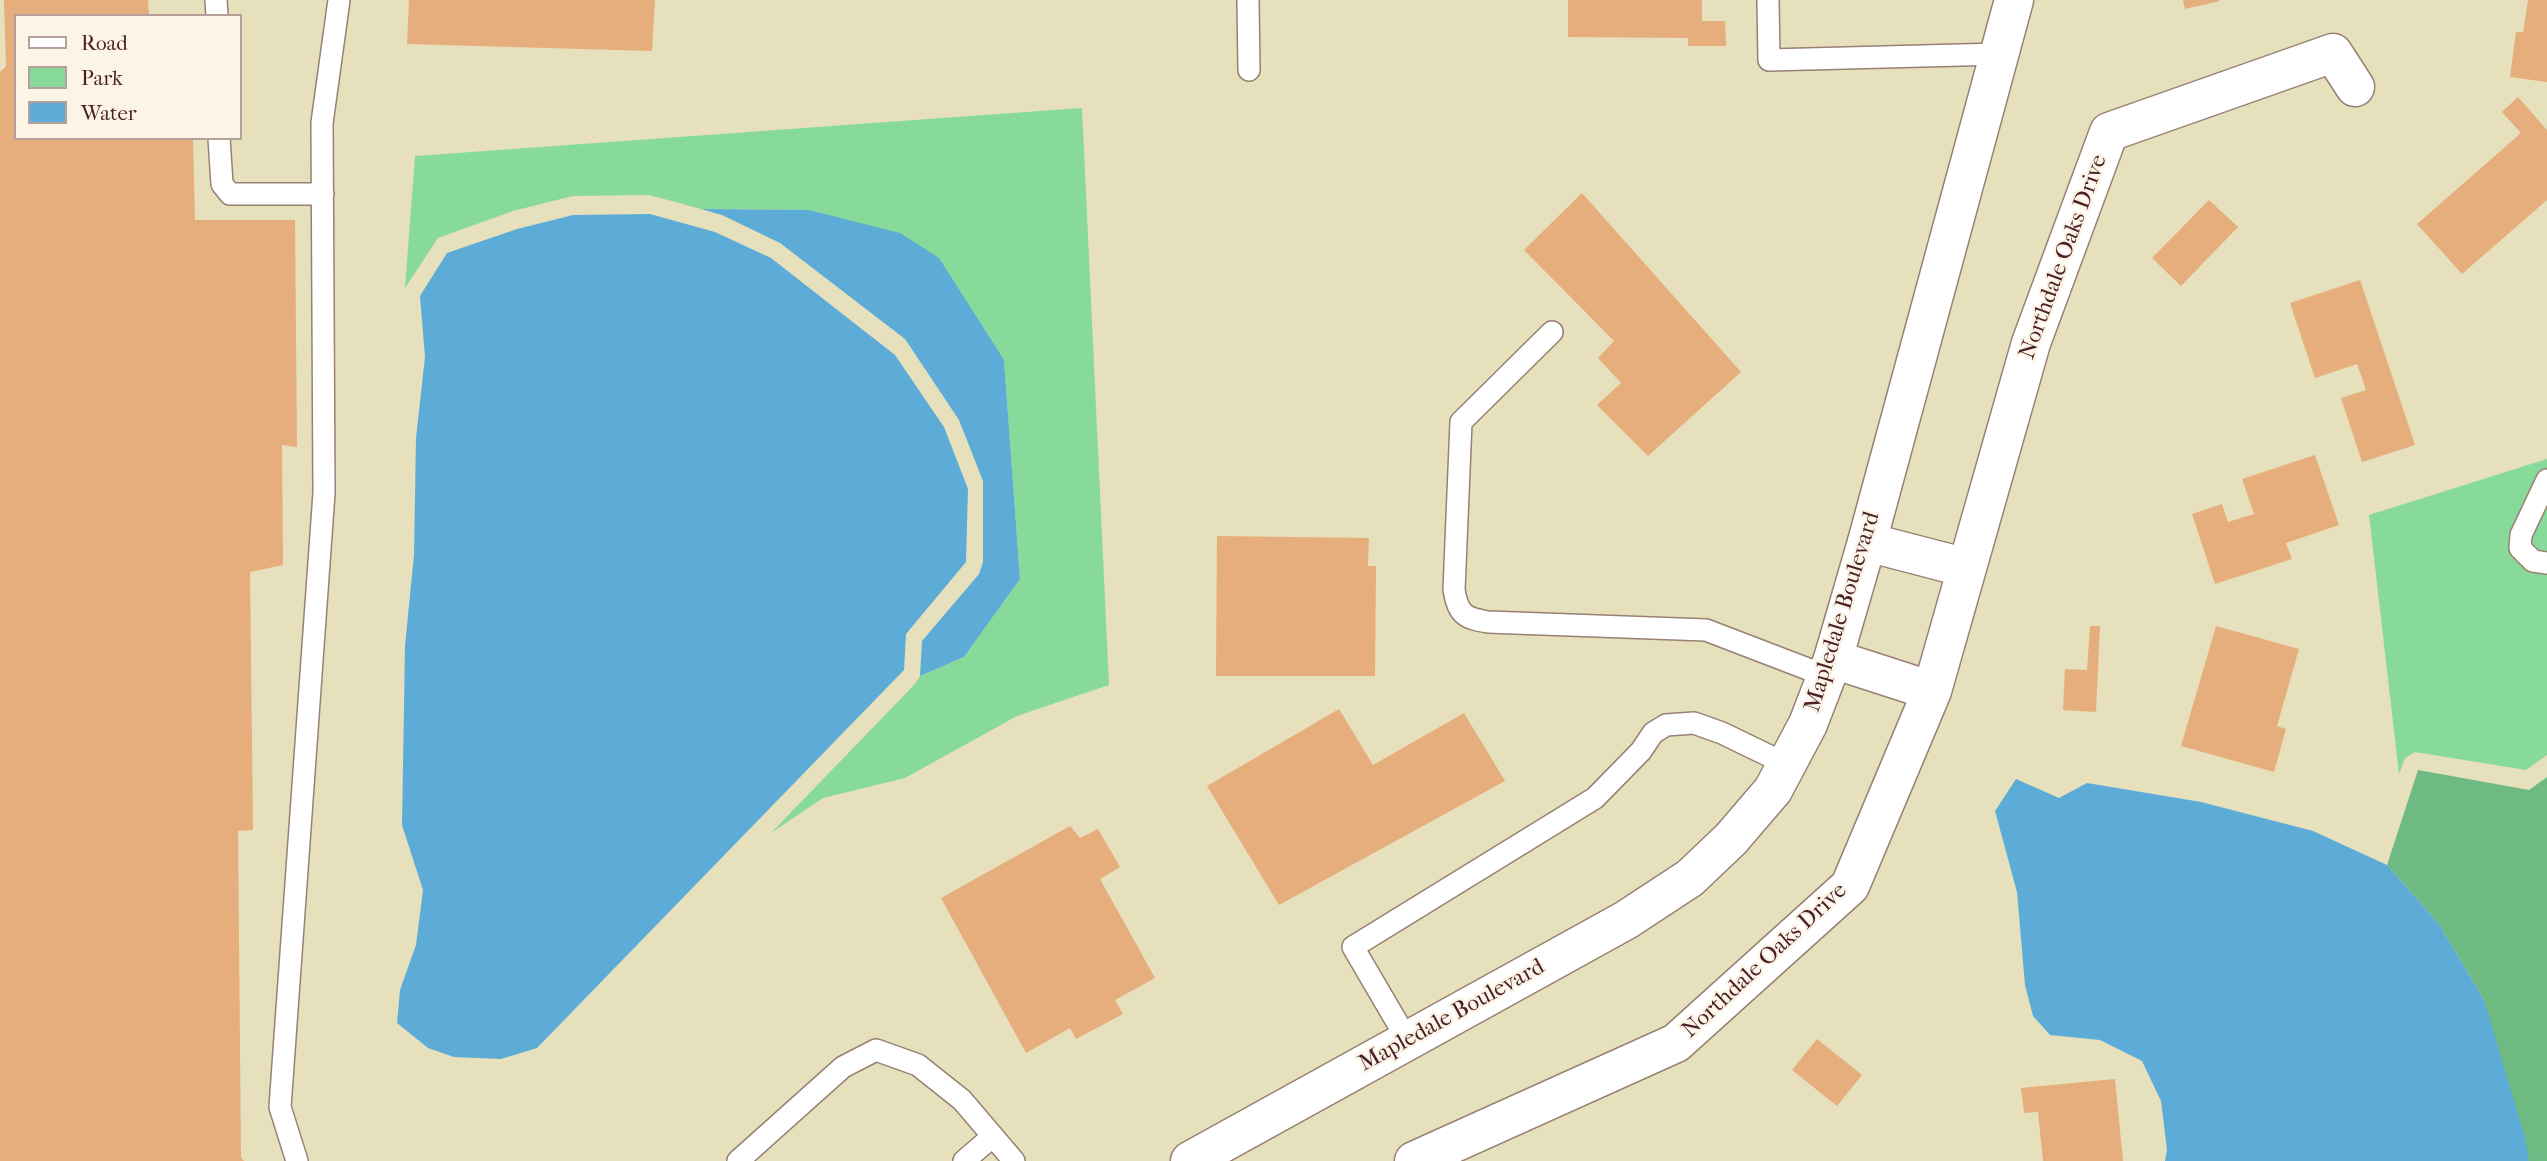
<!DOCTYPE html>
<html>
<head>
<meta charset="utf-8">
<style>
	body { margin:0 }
	#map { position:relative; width:2547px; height:1161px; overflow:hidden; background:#e6e0bc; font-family:"IM FELL French Canon",serif }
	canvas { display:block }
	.legend { position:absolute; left:14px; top:14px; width:228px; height:126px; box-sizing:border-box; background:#fcf5e5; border:2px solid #b59f9b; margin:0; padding:9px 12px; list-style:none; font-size:21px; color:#4a1f2b }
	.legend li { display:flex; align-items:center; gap:14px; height:35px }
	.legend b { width:35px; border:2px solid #b59f9b }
</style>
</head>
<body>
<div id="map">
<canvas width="2547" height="1161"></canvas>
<ul class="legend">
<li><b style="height:9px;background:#fff"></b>Road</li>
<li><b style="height:19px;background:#88da9a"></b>Park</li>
<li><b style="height:19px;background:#5cacd7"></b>Water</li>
</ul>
</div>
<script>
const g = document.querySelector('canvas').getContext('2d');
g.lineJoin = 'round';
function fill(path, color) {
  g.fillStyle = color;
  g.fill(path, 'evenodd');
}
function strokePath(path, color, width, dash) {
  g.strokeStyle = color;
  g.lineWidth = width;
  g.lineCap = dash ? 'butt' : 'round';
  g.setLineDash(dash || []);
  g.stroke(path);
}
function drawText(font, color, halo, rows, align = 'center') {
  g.font = font + ' "IM FELL French Canon",serif';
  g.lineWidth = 5;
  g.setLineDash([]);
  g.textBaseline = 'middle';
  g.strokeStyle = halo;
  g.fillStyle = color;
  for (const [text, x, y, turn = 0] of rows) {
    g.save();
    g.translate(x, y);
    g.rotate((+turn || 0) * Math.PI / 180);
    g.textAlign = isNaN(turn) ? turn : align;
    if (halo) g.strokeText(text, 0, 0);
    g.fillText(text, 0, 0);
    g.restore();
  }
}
fill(new Path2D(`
	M1082,108L1109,685L1017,716L905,778L823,798L771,833L915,684L920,676L964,657L1020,579L1004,360L809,210L701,209L649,195L573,196L513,211L438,238L405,288L415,156Z
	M2547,459V755L2526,770L2415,752L2405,758L2399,774L2369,515Z`), '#88da9a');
fill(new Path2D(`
	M2418,770L2529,790L2547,777V1161H2527L2484,1000L2439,924L2387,865Z`), '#6eba82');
fill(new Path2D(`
	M701,209L809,210L900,233L939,258L1004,360L1020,579L964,657L920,676L922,641L979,574L983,562V481L959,420L905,339L780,243L722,215Z
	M650,214L715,232L771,258L895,355L944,427L968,489L966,562L906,634L904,670L537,1048L501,1059L454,1057L428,1048L397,1023L400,990L416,945L423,890L402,825L405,646L414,555L416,438L425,357L420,296L447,253L517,229L573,215Z
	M2016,779L2059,798L2087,783L2201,802L2313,831L2387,865L2439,924L2484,1000L2525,1138L2529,1161H2165L2167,1150L2161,1101L2142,1061L2100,1040L2050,1035L2033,1016L2025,985L2017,892L1995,811Z`), '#5cacd7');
fill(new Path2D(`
	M4,0H148L149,16H16V138H193L195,220H295L297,447L282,445L283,565L250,572L253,830L238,831L241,1157L244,1161H0V72L6,66Z
	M409,0H655L652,51L407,44Z
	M1568,0H1702V21H1725L1726,46H1688V38L1568,37Z
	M2183,0H2219L2220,1L2185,9Z
	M2528,0H2547V82L2510,77L2516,32H2523Z
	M2518,97L2547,130V200L2462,274L2417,224L2521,133L2502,112Z
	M1582,193L1741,372L1648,456L1597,405L1621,383L1598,358L1614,341L1524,250Z
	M2209,200L2238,227L2181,286L2152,258Z
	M2360,280L2415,445L2362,462L2341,398L2366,390L2357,364L2315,378L2290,303Z
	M2315,455L2339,525L2286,543L2292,559L2215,584L2192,514L2222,504L2228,522L2254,514L2242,479Z
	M1217,536L1369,538L1368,566H1376L1375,676H1216Z
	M2090,626H2100L2096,712L2063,710L2065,669L2087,670Z
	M2216,626L2299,649L2277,726L2286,729L2274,772L2181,746Z
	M1339,709L1373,765L1464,713L1505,781L1279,905L1207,786Z
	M1070,826L1080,838L1098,829L1120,867L1100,879L1155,978L1115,1000L1123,1014L1076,1039L1070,1028L1026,1053L941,898Z
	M1817,1039L1862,1075L1837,1106L1792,1070Z
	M2115,1079L2123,1161H2043L2038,1112L2024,1113L2021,1088Z`), '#e6ae7c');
const service = new Path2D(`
	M216,0L217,16
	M1248,0L1249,70
	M1768,0L1769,60L1999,54
	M219,138L222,184L230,194H323
	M1552,332L1461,422L1454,590C1458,614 1464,618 1488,622L1706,630L1826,676
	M2547,480L2521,535L2520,548L2533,561L2547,563
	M1408,1041L1353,947L1595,798L1641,751L1653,733L1666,725L1694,723L1722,733L1786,764
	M297,1161L280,1107L324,493L322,123L339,0
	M738,1161L843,1067L876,1050L918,1065L962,1100L1014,1161
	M964,1161L993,1136`);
const minor = new Path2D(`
	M1867,542L1967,568
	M1833,659L1932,691
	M1414,1161L1676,1043L1850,886L1932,691L2031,343L2109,132L2333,53L2355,87`);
const tertiary = new Path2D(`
	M1190,1161L1626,920L1690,878L1731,839L1773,790L1808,724L1833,659L1867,542L2014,0`);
strokePath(service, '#988074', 24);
strokePath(minor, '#988074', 41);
strokePath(tertiary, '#988074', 41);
strokePath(service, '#fff', 21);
strokePath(minor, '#fff', 38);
strokePath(tertiary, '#fff', 38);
drawText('23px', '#4a1f2b', '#fcf5e5', [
	["Northdale Oaks Drive",2064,257,-70],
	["Mapledale Boulevard",1843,612,-73],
	["Northdale Oaks Drive",1765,961,-43],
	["Mapledale Boulevard",1452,1016,-29]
]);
</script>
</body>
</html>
